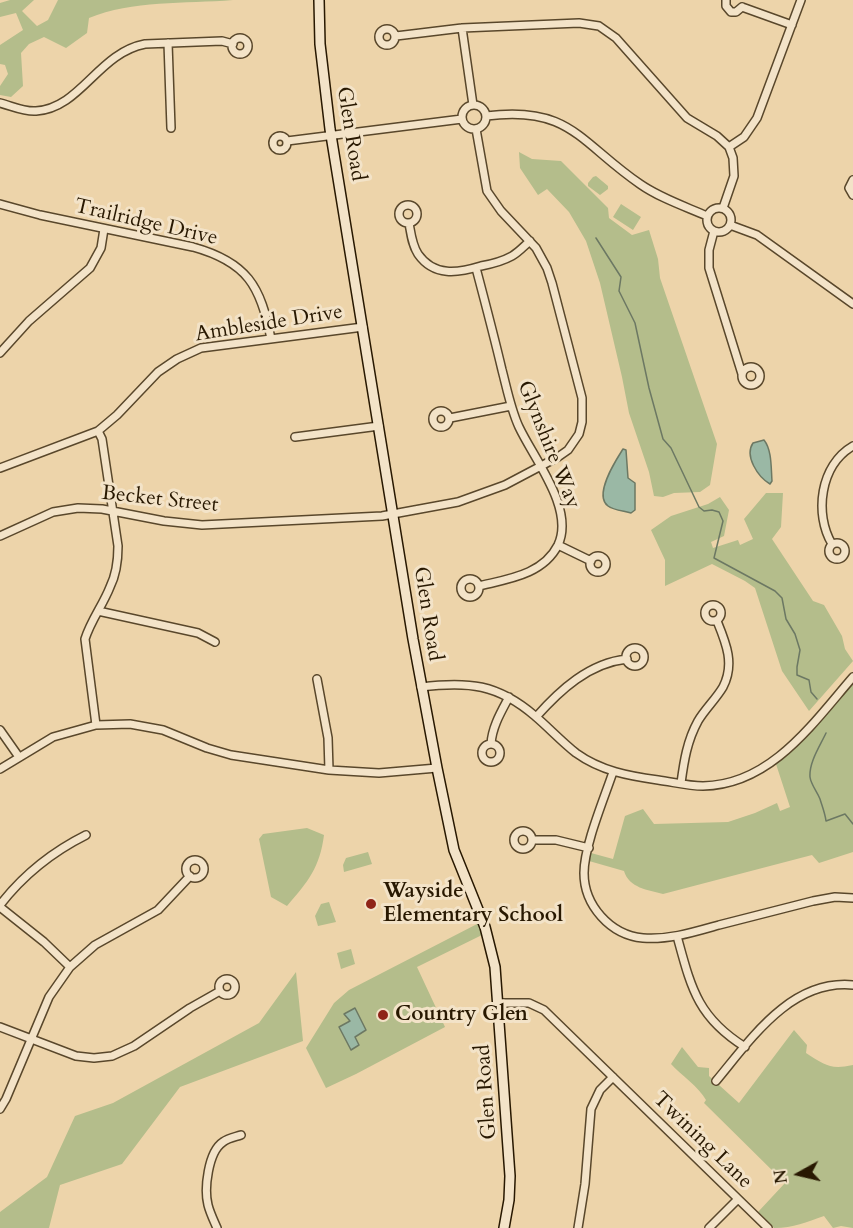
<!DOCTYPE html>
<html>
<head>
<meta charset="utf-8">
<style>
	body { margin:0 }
	#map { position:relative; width:853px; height:1228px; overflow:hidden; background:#edd4aa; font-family:Cardo,serif }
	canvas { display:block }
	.north { position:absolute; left:769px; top:1144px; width:60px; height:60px; -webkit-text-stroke:4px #f3e3c8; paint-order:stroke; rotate:262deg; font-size:16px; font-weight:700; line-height:24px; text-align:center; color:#281801 }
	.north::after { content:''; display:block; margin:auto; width:21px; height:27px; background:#281801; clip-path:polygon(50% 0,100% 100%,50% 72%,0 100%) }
</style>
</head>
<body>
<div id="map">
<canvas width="853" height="1228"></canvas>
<div class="north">N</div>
</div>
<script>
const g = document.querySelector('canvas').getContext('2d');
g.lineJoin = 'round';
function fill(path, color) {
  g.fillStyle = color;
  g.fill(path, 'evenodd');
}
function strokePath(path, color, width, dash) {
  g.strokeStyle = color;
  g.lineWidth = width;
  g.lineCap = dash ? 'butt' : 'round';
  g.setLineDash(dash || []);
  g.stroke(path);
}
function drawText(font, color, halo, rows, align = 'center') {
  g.font = font + ' Cardo,serif';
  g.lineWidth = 6;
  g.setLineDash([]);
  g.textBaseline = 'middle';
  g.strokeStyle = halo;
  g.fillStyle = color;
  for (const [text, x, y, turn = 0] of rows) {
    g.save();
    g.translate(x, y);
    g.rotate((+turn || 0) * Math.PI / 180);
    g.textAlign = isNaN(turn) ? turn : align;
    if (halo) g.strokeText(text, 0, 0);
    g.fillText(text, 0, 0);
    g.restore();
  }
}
fill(new Path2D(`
	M10,0H34L22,11L37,26L48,20L58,0H233C185,4 132,0 89,18L87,33L66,48L44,37L29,44L21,53L23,86L11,97L0,95V86L8,74L5,65L0,64V45L23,30L16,13L0,17V3Z
	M519,152L532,159L561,161L608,208L609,218L632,235L649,230L658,259L660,278L717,444L710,485L700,492L674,493L663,497L654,496L649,472L629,413L622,377L600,283L586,241L569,212L547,189L538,195L520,168Z
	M596,176L608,186V189L600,195L588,186V183L593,177Z
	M621,204L641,217L633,230L613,217Z
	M766,493H783L781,527L772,539L813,601L824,605L842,636L845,649L853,661L809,711L782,671L755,588L745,581L712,564L665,586V560L651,530L671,516L708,504L720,497L729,510L724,536L711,542L713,548L738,540L740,545L753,539L744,519Z
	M853,682V852L819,863L812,855L663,894C648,890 629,888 624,871L589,861L591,853L613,859L625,816L643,809L654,824L728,822L755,813L777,803L780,811L790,807L776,764L785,757Z
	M307,828L324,835C320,867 308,882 287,906L271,897L259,839L263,834Z
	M368,852L372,864L344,872L343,865L346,858Z
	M329,902L336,922L318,926L315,916L321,904Z
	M479,923L484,934L417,967L445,1027L356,1074L326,1088L306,1048L334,1003L349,990Z
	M351,949L355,964L341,969L337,953Z
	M296,972L303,1041L180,1087L122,1164L60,1185L49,1228H0V1212L47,1177L75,1116L113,1103L259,1023Z
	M794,1030L807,1045L806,1053C825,1065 830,1070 853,1065V1228L841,1226L833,1228L824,1216C806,1222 794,1228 774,1228L758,1212L785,1183L704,1103L706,1100C699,1087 681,1075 671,1064L682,1047L698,1067L709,1068V1076L739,1103Z`), '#b4bd8b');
const water = new Path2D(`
	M764,440C772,450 771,468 772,481L770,484C758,477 744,456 753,443Z
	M623,449L626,450L628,478L635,483V510L631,513C624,511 613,510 608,506C593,495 616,460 623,449Z
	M355,1008L366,1030L355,1037L359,1045L351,1050L339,1027L350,1021L344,1014Z`);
fill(water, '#9ab8a5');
strokePath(water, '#6c7863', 1.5);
strokePath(new Path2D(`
	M596,238L621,277L619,291L635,323L649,388L663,439L671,448L699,507L704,511L712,510L719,512L723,521L714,558L775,591L782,598L786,619L795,634L800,650L797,667V675L809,680L811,692L817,699
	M826,733C820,746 809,762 810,777C811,785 817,791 820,799C822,806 825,813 826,821L845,814L853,824`), '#6c7863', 1.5);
const street = new Path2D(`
	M726,0V6L731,12H736L742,7
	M742,7L792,25
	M462,28L473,105
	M379 37a8 8 0 1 1 16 0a8 8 0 1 1-16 0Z
	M396,36L462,28L579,23L599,26L616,38L687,118L717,136L729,147L733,158L734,176L723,208
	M232 46a8 8 0 1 1 16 0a8 8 0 1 1-16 0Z
	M168,43L171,128
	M0,103C12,106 24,112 36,111C81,108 98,53 145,44L222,41L233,44
	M462 117a12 12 0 1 1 24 0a12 12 0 1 1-24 0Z
	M486,116C570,105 580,143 640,184C660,198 684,206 707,216
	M273 143a7 7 0 1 1 14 0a7 7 0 1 1-14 0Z
	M287,141L462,119
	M729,147L744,137L757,118L801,0
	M853,180L849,188L853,195
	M0,204L40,215L193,247C247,262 261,286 271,339
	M399 214a9 9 0 1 1 18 0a9 9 0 1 1-18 0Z
	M707 220a12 12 0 1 1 24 0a12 12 0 1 1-24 0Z
	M409,223C411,234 412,245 418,254C434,277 458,273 481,266C492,264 503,261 512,256C519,252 524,246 530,241
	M730,225L757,235L853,304
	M714,231L709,250V268L742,374
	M476,268C485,302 494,336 502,370C507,389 511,410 519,427C534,459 575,509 558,545C543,575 507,579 479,586
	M0,353L29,321L90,268L101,248L104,229
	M742 376a9 9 0 1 1 18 0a9 9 0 1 1-18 0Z
	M433 419a8 8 0 1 1 16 0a8 8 0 1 1-16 0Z
	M450,418L511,406
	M295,437L379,426
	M0,468L98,431L117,415L158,372L177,359L201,348L363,327
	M0,536L53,512L78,508L102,509L164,521L202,525L382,516L458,502L505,485L558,457L568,450L579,434L582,422V398L552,283L547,268L536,248L501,211L487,191L476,129
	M829 551a8 8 0 1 1 16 0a8 8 0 1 1-16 0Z
	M832,544C814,514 820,465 853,446
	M558,545L591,561
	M590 564a8 8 0 1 1 16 0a8 8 0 1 1-16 0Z
	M461 588a9 9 0 1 1 18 0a9 9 0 1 1-18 0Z
	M705 613a8 8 0 1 1 16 0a8 8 0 1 1-16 0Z
	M98,611L198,633L215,642
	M626 657a9 9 0 1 1 18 0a9 9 0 1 1-18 0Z
	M317,679L328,738L329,770
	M421,687C468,681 498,684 535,716C549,728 562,742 576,753C601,771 629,776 658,780C673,782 688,786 703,786C771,785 813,723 853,677
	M536,717C560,690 589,663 627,659
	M96,725L85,639C91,620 103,605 110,587C116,575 118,559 118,546L102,439L98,431
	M0,730L19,757
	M491,744C492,727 501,712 509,697
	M482 753a9 9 0 1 1 18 0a9 9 0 1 1-18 0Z
	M0,769L53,737L96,725L130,724L163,730L207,748L231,755L329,770L379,773L437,768
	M613,772C604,799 584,846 584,873C584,905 610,935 643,938C669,940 694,932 719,925C750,917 782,909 813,901L835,897L853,898
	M681,783C684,761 687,741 698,721C705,709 716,699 723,687C735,664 726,643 717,621
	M514 840a9 9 0 1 1 18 0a9 9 0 1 1-18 0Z
	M532,840H556L589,848
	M186 869a9 9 0 1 1 18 0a9 9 0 1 1-18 0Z
	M0,905C24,874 52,852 86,835
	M0,907L44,942L70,967
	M677,936C691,987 697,1017 745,1047
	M219 987a8 8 0 1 1 16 0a8 8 0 1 1-16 0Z
	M499,1003H529L544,1010L768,1228
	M0,1027L76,1056L94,1058L112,1056L134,1046L190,1008L220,991
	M716,1081C751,1039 791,979 853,985
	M0,1109L6,1099L49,997L70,967L95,945L158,910L190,876
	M217,1228C214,1221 210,1213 208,1205C204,1189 208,1152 223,1142C228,1138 235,1137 241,1135
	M578,1228L585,1184L591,1109L600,1090L613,1077
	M709,1228L738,1199`);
const secondary = new Path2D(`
	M319,0L320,44L330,129L413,639L437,768L454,850L485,927L495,967L510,1176L509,1200L504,1228`);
strokePath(street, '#59472b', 10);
strokePath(secondary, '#281801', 12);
strokePath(street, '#f3e3c8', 7);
strokePath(secondary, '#f3e3c8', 9);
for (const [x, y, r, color] of [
	[371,904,6,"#8f2418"],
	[383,1015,6,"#8f2418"]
]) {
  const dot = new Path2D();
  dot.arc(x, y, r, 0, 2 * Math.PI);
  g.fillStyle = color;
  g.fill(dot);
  strokePath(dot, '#f3e3c8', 2);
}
drawText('21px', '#281801', '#f3e3c8', [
	["Glen Road",350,134,81],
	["Trailridge Drive",146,223,13],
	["Ambleside Drive",269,324,-9],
	["Glynshire Way",548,445,68],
	["Becket Street",160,500,6],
	["Glen Road",427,614,81],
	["Glen Road",487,1092,-94],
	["Twining Lane",702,1141,44]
]);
drawText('bold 21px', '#281801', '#f3e3c8', [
	["Wayside",383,892],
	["Elementary School",383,916],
	["Country Glen",395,1015]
], 'left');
</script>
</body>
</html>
